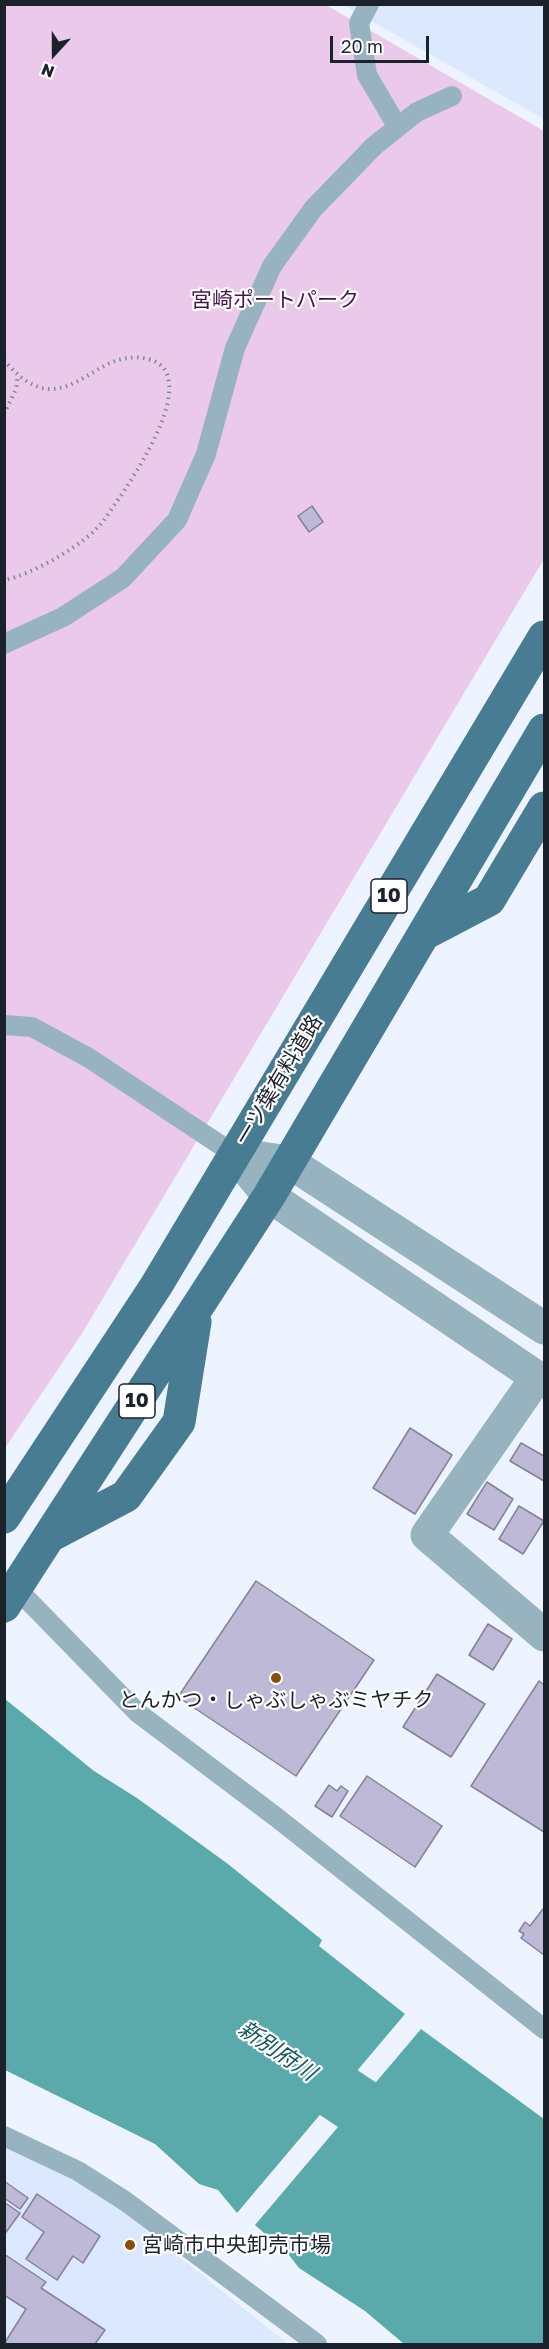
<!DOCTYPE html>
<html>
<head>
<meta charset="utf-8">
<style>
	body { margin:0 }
	#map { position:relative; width:549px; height:2349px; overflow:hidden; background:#edf4ff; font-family:"Golos Text",sans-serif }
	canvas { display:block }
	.frame { position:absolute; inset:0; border:6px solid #1c222c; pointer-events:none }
	.north { position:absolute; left:24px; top:24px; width:60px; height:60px; -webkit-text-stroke:4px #fff; paint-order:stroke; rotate:201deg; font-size:16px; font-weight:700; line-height:24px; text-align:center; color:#1c222c }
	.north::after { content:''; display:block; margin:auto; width:21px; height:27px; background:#1c222c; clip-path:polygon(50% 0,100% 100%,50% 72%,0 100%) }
	.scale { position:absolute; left:330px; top:36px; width:99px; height:27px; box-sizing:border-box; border:3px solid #1c222c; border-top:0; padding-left:8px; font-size:18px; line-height:21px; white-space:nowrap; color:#1c222c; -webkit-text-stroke:4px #fff; paint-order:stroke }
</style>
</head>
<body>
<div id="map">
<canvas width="549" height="2349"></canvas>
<div class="frame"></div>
<div class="north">N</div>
<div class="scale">20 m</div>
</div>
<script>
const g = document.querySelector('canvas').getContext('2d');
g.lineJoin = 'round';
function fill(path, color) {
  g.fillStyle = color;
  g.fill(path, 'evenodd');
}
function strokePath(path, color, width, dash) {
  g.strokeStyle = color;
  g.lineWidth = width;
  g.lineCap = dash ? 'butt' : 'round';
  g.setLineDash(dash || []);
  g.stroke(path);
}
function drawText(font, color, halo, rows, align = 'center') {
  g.font = font + ' "Golos Text","Noto Sans JP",sans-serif';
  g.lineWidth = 4.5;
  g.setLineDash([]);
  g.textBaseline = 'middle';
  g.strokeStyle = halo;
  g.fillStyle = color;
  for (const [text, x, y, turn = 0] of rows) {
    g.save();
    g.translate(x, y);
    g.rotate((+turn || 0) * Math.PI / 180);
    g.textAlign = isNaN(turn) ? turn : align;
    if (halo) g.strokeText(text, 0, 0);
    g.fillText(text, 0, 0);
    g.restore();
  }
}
fill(new Path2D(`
	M343,5H544V119Z
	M5,2148L96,2190L288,2344H95L105,2329L41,2288L45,2281L5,2254V2235L20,2213L5,2202V2198L19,2209L28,2198L5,2181ZM37,2194L100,2236L83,2263L44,2232Z
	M5,2295L26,2309L5,2342Z`), '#dce8fd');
fill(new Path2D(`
	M5,5H326L544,131V559L81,1335L5,1448Z`), '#eac9eb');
fill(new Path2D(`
	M5,1699L94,1771L137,1798L228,1864L322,1940L319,1946L405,2014L237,2213L218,2190L199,2184L155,2144L5,2070Z
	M421,2029L544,2119V2344H404L365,2311L299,2268L289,2255L255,2225Z`), '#5baaab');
strokePath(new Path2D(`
	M271,2048L535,2222L544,2236`), '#5baaab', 58);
const building = new Path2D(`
	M312,506L323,522L309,532L298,516Z
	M410,1428L452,1455L415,1514L373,1488Z
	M521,1443L544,1456V1481L510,1461Z
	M487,1482L513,1499L494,1530L467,1514Z
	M519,1506L544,1521L523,1554L499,1539Z
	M256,1581L374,1660L296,1776L178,1697Z
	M488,1624L512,1639L493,1670L469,1655Z
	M437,1674L485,1704L451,1757L403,1727Z
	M539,1681L544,1685V1832L471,1786Z
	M367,1776L442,1826L415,1867L340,1816Z
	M329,1785L337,1791L341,1786L348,1791L332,1817L315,1806Z
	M543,1909L544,1911V1955L521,1938L524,1934L519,1931L525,1922L530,1926Z
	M4,2181L28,2198L20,2209L4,2198Z
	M37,2194L100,2236L83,2263L73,2256L57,2280L26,2259L44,2232L22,2217Z
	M4,2202L20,2213L4,2235Z
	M4,2254L46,2282L41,2288L105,2330L95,2344H4L26,2309L4,2295Z`);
fill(building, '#beb9d7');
strokePath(building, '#85809c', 1.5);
strokePath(new Path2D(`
	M4,360C15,373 30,388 49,389C78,390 99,361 128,358C140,356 158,359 165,370C186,405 125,490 104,520C88,543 32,575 4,580
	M4,414L16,389L18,375`), '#838a94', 4, [1.5, 4.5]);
strokePath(new Path2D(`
	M369,4L359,23L367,75L397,126
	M4,644L63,617L123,578L177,520L206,454L235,348L272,266L313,209L374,146L417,112L452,96
	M4,1025L32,1027L89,1058L234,1154
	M16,1588L138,1713L276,1817L544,2029
	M4,2136L78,2171L125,2201L317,2344`), '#98b3c0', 20);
strokePath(new Path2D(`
	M537,1377L427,1535L544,1635`), '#98b3c0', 33);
strokePath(new Path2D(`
	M234,1154L269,1196L544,1382
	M234,1154L289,1162L544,1328`), '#98b3c0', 33);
strokePath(new Path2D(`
	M426,933L489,900L544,808
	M4,1517L156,1286L544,637
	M52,1535L126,1496L179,1422L195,1322
	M4,1606L269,1196L544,730`), '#487c93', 33);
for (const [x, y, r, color] of [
	[276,1678,6,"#884e07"],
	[130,2245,6,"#884e07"]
]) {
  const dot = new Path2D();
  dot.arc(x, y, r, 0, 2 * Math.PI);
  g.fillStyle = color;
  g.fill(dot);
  strokePath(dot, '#fff', 2);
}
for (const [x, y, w] of [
	[389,896,36],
	[137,1401,36]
]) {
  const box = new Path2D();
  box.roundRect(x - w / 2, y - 17, w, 34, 4.5);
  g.fillStyle = '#fff';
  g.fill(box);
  strokePath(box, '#1c222c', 1.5);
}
drawText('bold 20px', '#1c222c', null, [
	["10",389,896],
	["10",137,1401]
]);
drawText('21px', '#46134a', '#fff', [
	["宮崎ポートパーク",275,300]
]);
drawText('21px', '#1c222c', '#fff', [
	["一ツ葉有料道路",279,1080,-59]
]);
drawText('21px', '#1c222c', '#fff', [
	["とんかつ・しゃぶしゃぶミヤチク",276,1700],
	["宮崎市中央卸売市場",142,2245,"left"]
]);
drawText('italic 22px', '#125758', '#fff', [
	["新別府川",277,2051,34]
]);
</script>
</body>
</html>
